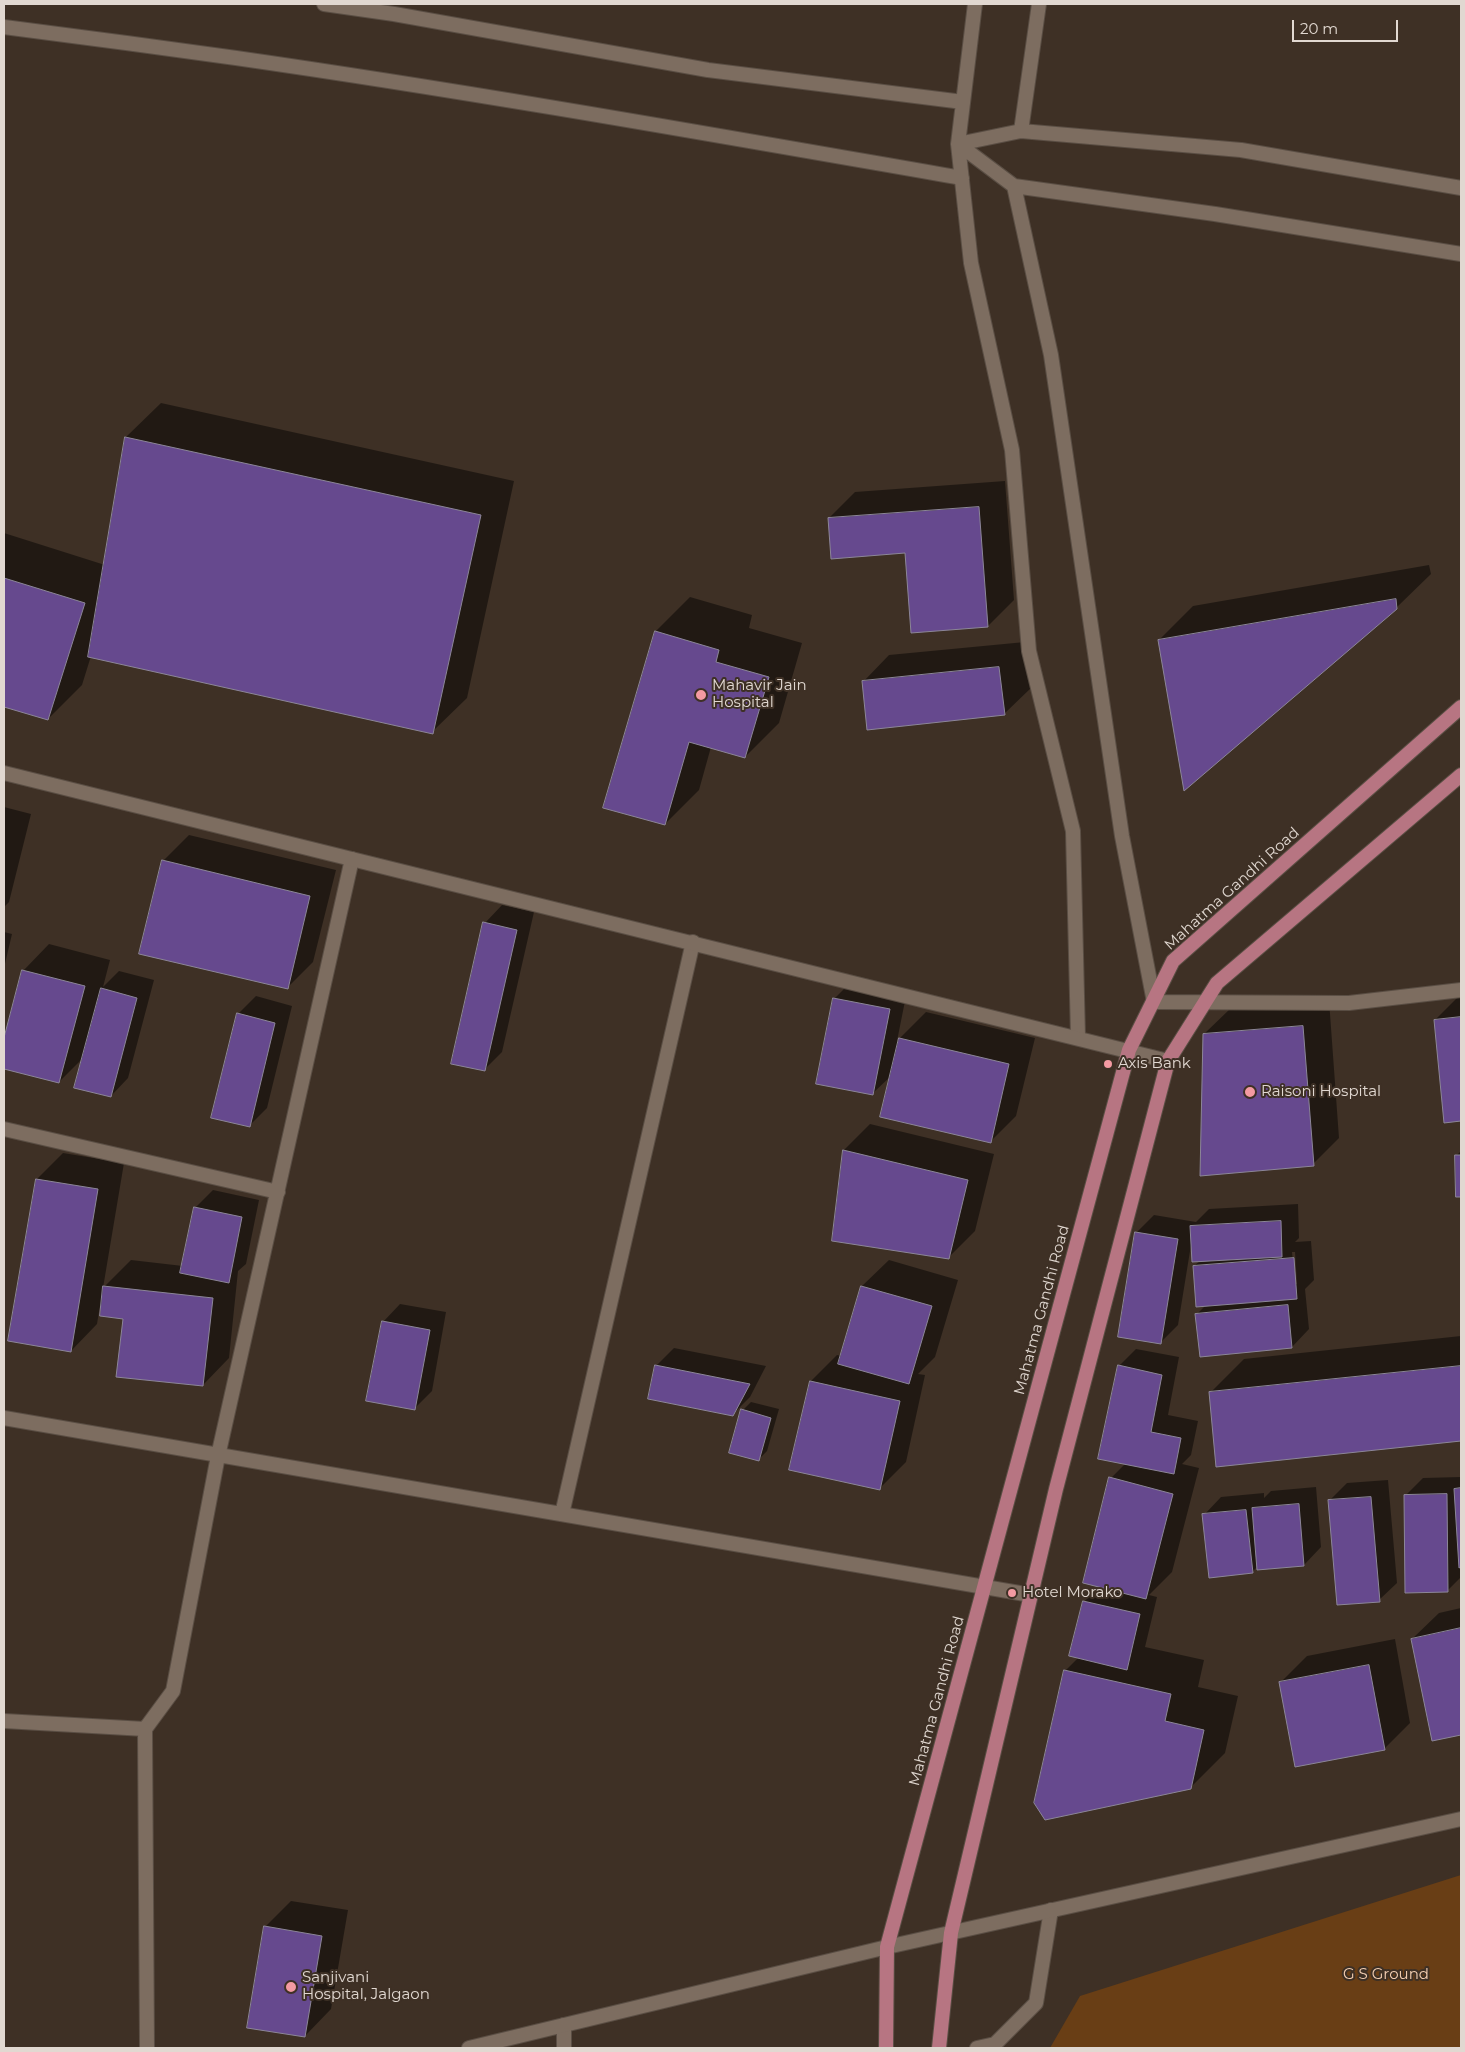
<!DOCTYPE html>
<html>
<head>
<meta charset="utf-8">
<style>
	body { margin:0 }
	#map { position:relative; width:1465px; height:2052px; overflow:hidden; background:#3e3025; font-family:Montserrat,sans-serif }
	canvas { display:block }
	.frame { position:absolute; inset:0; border:5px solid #e1d8d1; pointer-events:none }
	.scale { position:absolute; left:1292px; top:20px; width:106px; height:22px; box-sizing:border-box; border:2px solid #e1d8d1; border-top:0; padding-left:6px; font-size:15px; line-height:18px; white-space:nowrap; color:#e1d8d1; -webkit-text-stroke:4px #3e3025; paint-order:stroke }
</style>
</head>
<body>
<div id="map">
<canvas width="1465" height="2052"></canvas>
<div class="frame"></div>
<div class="scale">20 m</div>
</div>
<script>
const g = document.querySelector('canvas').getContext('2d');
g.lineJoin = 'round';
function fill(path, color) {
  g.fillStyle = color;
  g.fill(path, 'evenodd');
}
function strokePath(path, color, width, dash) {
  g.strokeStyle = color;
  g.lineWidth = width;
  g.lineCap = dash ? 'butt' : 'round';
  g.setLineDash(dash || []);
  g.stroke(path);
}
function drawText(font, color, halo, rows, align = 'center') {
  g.font = font + ' Montserrat,sans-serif';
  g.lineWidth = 4;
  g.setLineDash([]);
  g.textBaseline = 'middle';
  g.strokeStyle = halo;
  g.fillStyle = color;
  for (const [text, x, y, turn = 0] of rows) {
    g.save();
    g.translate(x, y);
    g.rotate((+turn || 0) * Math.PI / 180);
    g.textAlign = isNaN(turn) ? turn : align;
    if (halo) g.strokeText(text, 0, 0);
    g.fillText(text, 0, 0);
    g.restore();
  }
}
fill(new Path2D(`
	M1461,1875V2048H1050L1080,1996Z`), '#693e15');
fill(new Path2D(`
	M161,403L514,481L467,698L432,732L91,656L82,685L48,719L4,705V533L105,565L126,437Z
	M1005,481L1014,600L988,626L906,552L829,518L855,492Z
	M1429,565L1431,574L1396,608L1159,640L1193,606Z
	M690,597L752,615L749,628L802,643L779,723L745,757L711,747L699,790L665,824L656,631Z
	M1025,642L1031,688L1004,714L863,682L889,655Z
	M4,807L31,814L9,902L4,907Z
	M189,835L336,870L313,962L287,988L163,861Z
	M502,905L534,912L502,1052L484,1070L485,923Z
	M4,932L12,934L4,968Z
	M49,944L110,960L103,987L119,971L154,980L128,1078L111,1096L84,1057L59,1082L4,1067V1042L23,971Z
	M852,981L907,991L897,1041L926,1012L1035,1038L1016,1116L990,1142L891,1076L873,1093L834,999Z
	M1461,994V1120L1445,1122L1435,1020Z
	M256,996L292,1006L267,1108L249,1126L238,1014Z
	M1329,1000L1339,1138L1313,1164L1204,1034L1231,1008Z
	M870,1124L994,1154L975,1231L948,1258L844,1150Z
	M1461,1151V1196H1457L1456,1156Z
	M63,1153L124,1163L103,1288L131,1260L183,1266L195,1208L213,1190L259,1200L246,1264L238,1271L229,1358L203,1385L124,1317L102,1306H100L97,1324L71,1351L37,1179Z
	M1298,1204L1299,1238L1295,1242L1311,1241L1314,1280L1305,1289L1309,1329L1292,1347L1197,1314L1206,1305L1194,1266L1201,1260L1191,1245L1178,1325L1161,1342L1136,1233L1154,1215L1196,1222L1209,1209ZM1292,1252H1295L1297,1284H1295Z
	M889,1260L958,1280L935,1357L918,1374L925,1375L906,1462L880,1488L811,1381L837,1355L842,1356L862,1286Z
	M400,1304L446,1312L432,1391L414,1409L383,1322Z
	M1461,1336V1440L1217,1465L1210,1393L1244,1359Z
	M674,1348L766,1366L750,1397L732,1415L656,1366Z
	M1136,1349L1179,1357L1168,1415L1198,1421L1191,1455L1182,1464L1199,1468L1172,1572L1149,1595L1157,1597L1145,1647L1204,1660L1198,1687L1238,1696L1225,1753L1191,1787L1065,1671L1079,1657L1084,1602L1099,1586L1111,1478L1126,1463L1119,1366Z
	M751,1402L779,1409L767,1451L758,1460L743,1410Z
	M1461,1477V1577L1448,1590L1406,1495L1423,1478Z
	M1388,1480L1397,1583L1379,1600L1329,1501L1347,1483Z
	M1316,1487L1321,1547L1304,1565L1258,1566L1252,1572L1204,1515L1221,1497L1264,1493V1498L1271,1491Z
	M1461,1608V1734L1433,1740L1412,1639L1439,1613Z
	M1395,1639L1410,1723L1384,1749L1281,1682L1307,1656Z
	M291,1901L348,1910L331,2009L305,2036L265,1927Z`), '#0007');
const building = new Path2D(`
	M125,437L481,515L433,734L88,657Z
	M979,507L988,627L911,633L905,553L831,559L828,518Z
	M4,578L85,603L48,720L4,707Z
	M1396,599L1397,609L1184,791L1158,640Z
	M655,631L719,650L716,662L769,677L745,758L689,742L665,825L603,808Z
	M999,667L1005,715L867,730L862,681Z
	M162,860L310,896L288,989L139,954Z
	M483,922L517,930L485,1071L451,1064Z
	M22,970L85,986L59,1083L4,1069V1038Z
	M101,988L137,998L111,1097L74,1088Z
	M833,998L890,1009L873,1095L816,1084Z
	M237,1013L275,1023L250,1127L211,1118Z
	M1461,1017V1121L1444,1123L1434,1020Z
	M1303,1026L1314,1166L1200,1176L1203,1034Z
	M899,1038L1009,1064L991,1143L880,1117Z
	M843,1150L968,1180L949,1259L832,1241Z
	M1455,1155H1461V1197H1456Z
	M36,1179L98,1189L71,1352L8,1341Z
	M194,1207L242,1217L229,1283L180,1273Z
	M1281,1221L1282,1257L1192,1262L1190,1226Z
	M1135,1232L1178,1239L1161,1344L1118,1337Z
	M1294,1258L1297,1299L1196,1307L1193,1266Z
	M103,1286L213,1298L203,1386L116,1377L123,1319L100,1316Z
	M861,1286L932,1306L909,1384L838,1364Z
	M1288,1305L1292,1348L1200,1357L1195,1314Z
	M382,1321L430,1330L415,1410L366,1401Z
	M655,1365L750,1384L733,1416L648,1399Z
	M1118,1365L1162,1375L1151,1432L1181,1438L1174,1474L1098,1459Z
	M1461,1366V1441L1216,1467L1209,1392Z
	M810,1381L900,1401L880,1490L789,1470Z
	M741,1409L771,1418L759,1461L729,1453Z
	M1109,1477L1173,1494L1146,1599L1083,1583Z
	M1461,1488V1567L1459,1568L1454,1489Z
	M1447,1494L1448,1592L1405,1593L1404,1495Z
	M1371,1497L1380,1602L1337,1605L1328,1500Z
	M1299,1504L1304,1566L1257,1570L1252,1508Z
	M1246,1510L1253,1573L1209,1578L1202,1514Z
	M1083,1601L1140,1614L1127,1670L1069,1656Z
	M1461,1628V1735L1432,1741L1411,1639Z
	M1369,1665L1385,1750L1295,1767L1279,1682Z
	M1064,1670L1171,1694L1165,1721L1204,1730L1191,1789L1045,1820L1034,1803Z
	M264,1926L322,1936L305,2037L247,2028Z`);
fill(building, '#66498e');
strokePath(building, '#8c8698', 1);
const minor = new Path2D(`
	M324,4L394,14L708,70L963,102
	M975,4L958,144L971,263L1012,450L1029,651L1073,831L1078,1037
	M4,27C81,37 159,47 236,58C479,93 720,136 962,178
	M1021,131L1039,4
	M958,144L1014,186L1215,214L1461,254
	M958,144L1021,131L1241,150L1461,188
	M1014,186L1051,355L1122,836L1154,1002L1349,1003L1461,990
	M4,1129L278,1192
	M4,1418L1031,1595
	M562,1514L693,942
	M4,1721L145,1729L173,1691L218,1456L352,859
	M145,1729L147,2048
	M564,2025V2048
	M977,2048L995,2044L1036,2003L1051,1910`);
const secondary = new Path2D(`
	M4,773L1168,1061
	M469,2048L887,1947L1461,1819`);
const primary = new Path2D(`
	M886,2048L887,1947L1129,1050L1173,961L1461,707
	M939,2048L951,1933L1056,1489L1168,1061L1217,983L1461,775`);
strokePath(minor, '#5a4e44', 16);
strokePath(secondary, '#5a4e44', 16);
strokePath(primary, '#5a4e44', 16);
strokePath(minor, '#7d6d60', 14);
strokePath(secondary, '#7d6d60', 14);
strokePath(primary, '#b77582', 14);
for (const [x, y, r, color] of [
	[701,695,6,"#f49aa2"],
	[1108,1064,5,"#f49aa2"],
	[1250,1092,6,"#f49aa2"],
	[1012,1593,5,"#f49aa2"],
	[291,1987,6,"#f49aa2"]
]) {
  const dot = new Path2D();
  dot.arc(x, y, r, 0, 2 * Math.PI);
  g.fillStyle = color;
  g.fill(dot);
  strokePath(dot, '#3e3025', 2);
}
drawText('15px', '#e1d8d1', '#3e3025', [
	["Mahavir Jain",712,686],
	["Hospital",712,703],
	["Axis Bank",1118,1064],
	["Raisoni Hospital",1261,1092],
	["Hotel Morako",1022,1593],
	["Sanjivani",302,1978],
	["Hospital, Jalgaon",302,1995]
], 'left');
drawText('15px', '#e1d8d1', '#3e3025', [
	["Mahatma Gandhi Road",1232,889,-42],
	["Mahatma Gandhi Road",1042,1310,-75],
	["Mahatma Gandhi Road",937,1701,-75]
]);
drawText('15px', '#f4cfb2', '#3e3025', [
	["G S Ground",1386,1975]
]);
</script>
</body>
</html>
